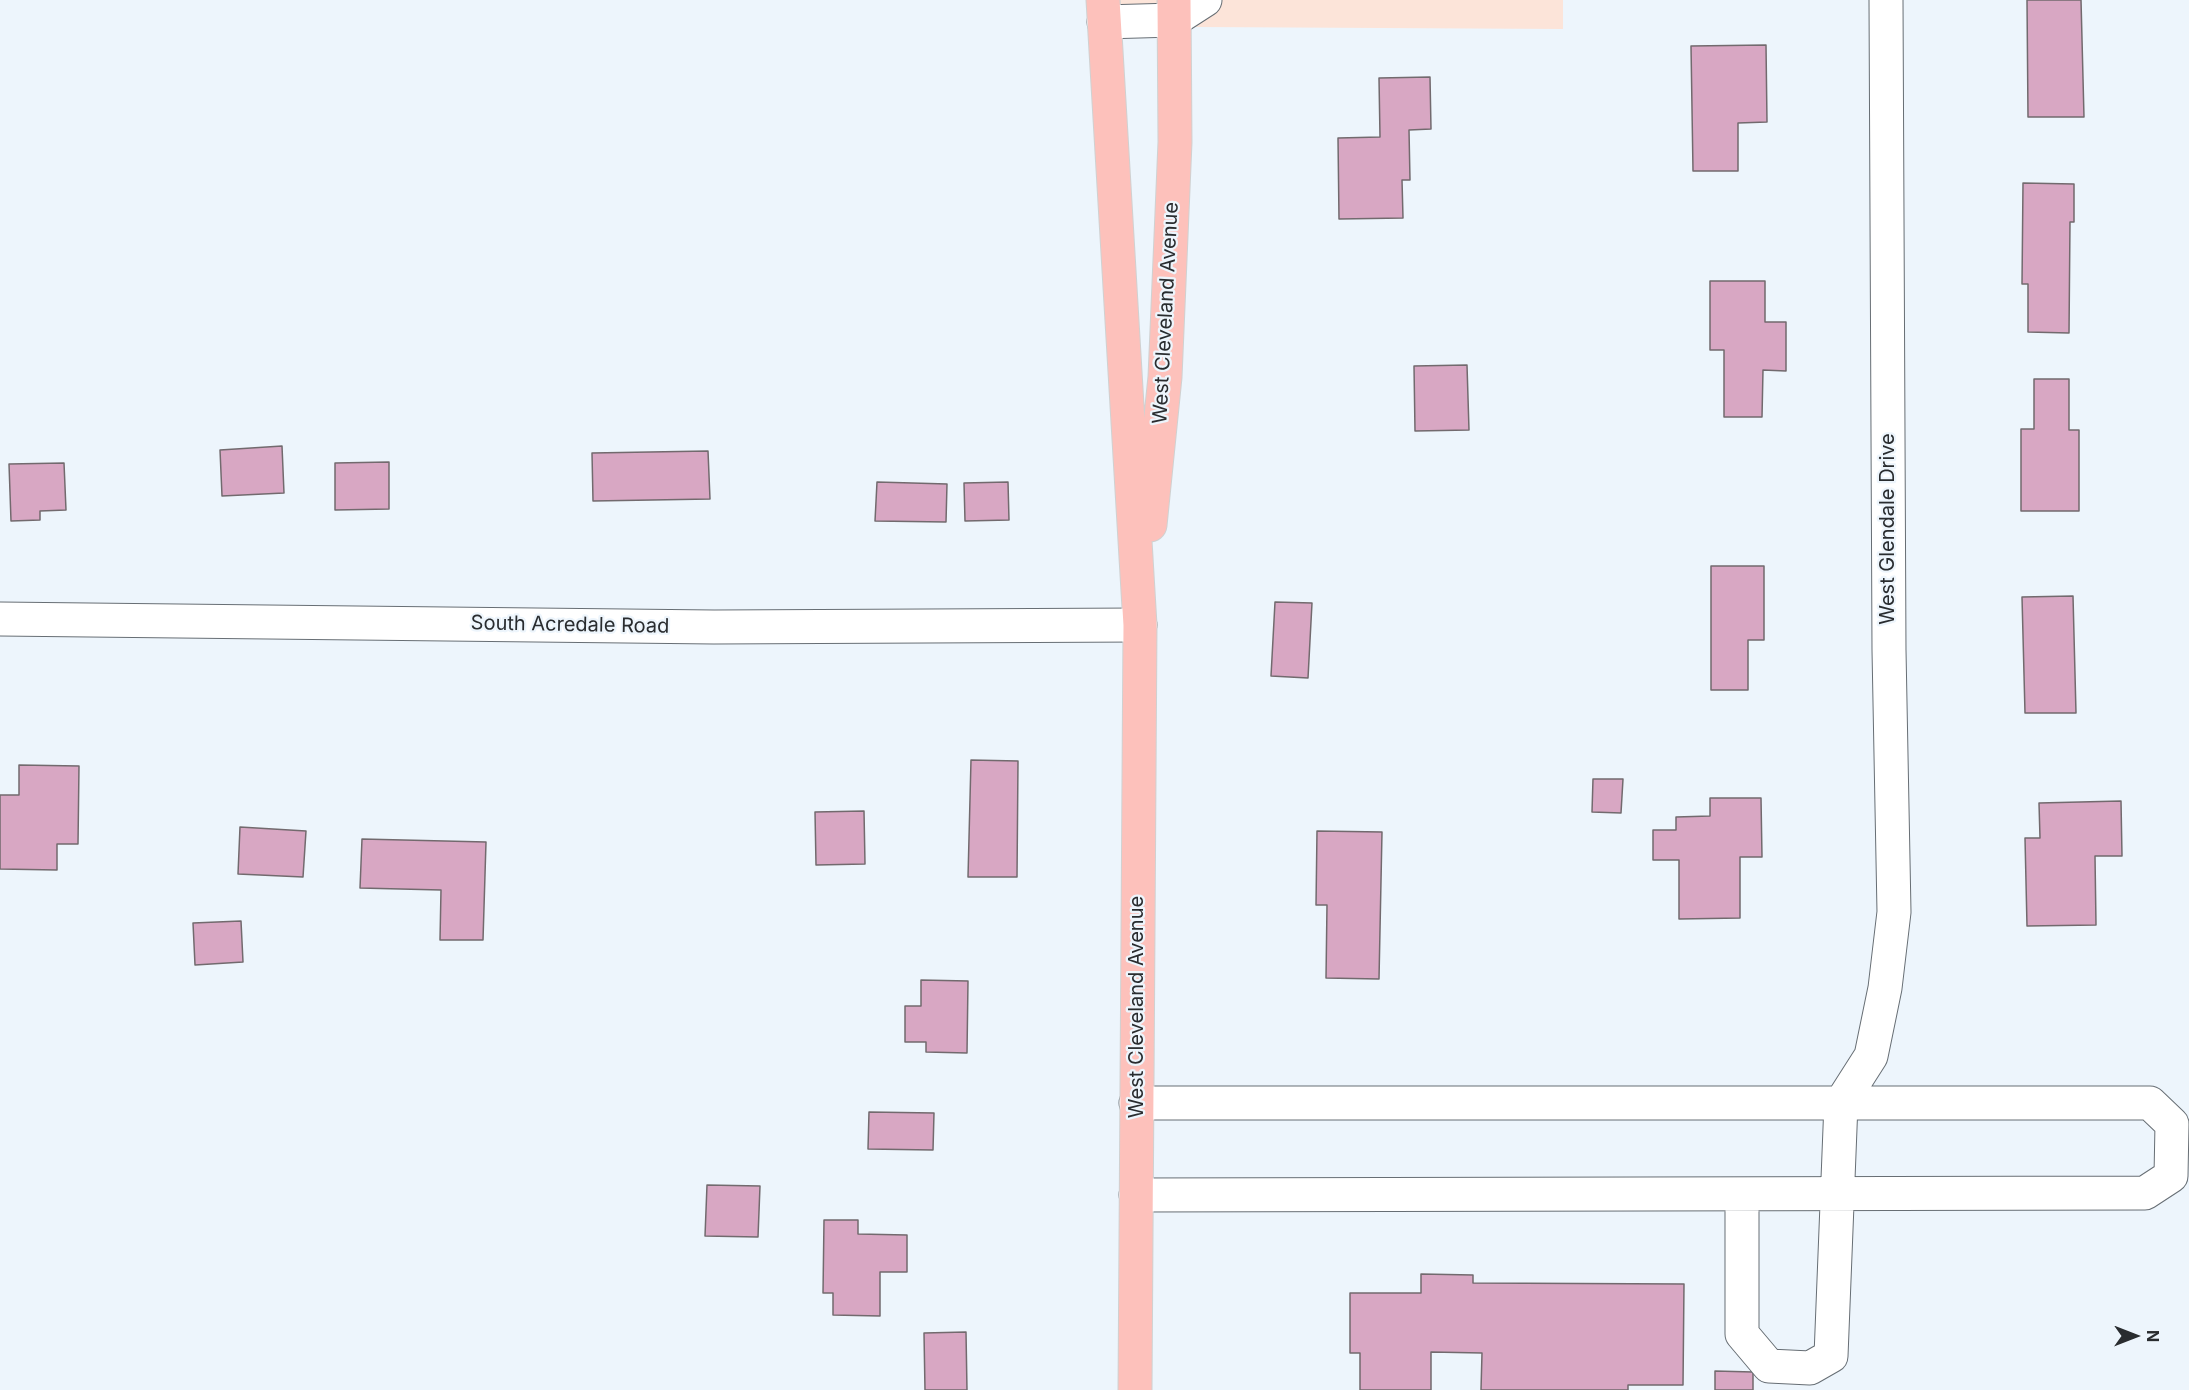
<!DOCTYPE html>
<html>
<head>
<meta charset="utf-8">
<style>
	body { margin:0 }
	#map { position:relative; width:2189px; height:1390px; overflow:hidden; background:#edf5fc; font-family:Inter,sans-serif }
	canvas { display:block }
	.north { position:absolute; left:2105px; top:1306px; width:60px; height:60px; -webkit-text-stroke:4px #edf5fc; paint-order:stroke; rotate:90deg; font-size:16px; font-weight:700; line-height:24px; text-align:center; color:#292c2f }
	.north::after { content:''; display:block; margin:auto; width:21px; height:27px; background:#292c2f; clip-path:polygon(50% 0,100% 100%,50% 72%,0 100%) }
</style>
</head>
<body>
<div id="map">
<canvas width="2189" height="1390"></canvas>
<div class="north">N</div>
</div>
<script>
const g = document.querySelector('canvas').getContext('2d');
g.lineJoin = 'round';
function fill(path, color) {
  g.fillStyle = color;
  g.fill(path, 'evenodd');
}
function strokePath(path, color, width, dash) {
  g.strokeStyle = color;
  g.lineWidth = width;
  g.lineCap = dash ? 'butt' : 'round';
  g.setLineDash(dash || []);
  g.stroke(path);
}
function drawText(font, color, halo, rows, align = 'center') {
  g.font = font + ' Inter,sans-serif';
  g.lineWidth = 4.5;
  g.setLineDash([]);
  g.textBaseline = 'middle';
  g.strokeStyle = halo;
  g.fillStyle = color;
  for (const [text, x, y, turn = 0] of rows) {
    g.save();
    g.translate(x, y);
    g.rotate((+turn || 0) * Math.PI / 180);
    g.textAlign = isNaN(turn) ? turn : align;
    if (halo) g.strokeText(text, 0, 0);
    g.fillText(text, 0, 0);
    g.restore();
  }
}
fill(new Path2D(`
	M1103,0H1563V29L1198,27L1104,22Z`), '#fce4d9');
const building = new Path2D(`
	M2027,0H2081L2084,117H2028Z
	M1766,45L1767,122L1738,123V171H1693L1691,46Z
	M1430,77L1431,129L1409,130L1410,180H1402L1403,218L1339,219L1338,138L1380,137L1379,78Z
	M2023,183L2074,184V222H2070L2069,333L2028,332V284H2022Z
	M1710,281H1765V322H1786V371L1763,370L1762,417H1724V350H1710Z
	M1467,365L1469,430L1415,431L1414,366Z
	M2034,379H2069V430H2079V511H2021V429H2034Z
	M282,446L284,493L222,496L220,450Z
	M708,451L710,499L593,501L592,453Z
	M389,462V509L335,510V463Z
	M64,463L66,510L40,511V520L11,521L9,464Z
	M877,482L947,484L946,522L875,521Z
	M1008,482L1009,520L965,521L964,483Z
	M1711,566H1764V640H1748V690H1711Z
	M2073,596L2076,713H2025L2022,597Z
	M1275,602L1312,603L1308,678L1271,676Z
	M971,760L1018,761L1017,877H968Z
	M19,765L79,766L78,844H57V870L0,869V795H19Z
	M1593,779H1623L1621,813L1592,812Z
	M1710,798H1761L1762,857H1740V918L1679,919V860H1653V830H1676V817L1710,816Z
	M2121,801L2122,856H2095L2096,925L2027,926L2025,838H2040L2039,803Z
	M864,811L865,864L816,865L815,812Z
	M240,827L306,831L303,877L238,874Z
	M1317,831L1382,832L1379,979L1326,978L1327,905H1316Z
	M362,839L486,842L483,940H440L441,890L360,888Z
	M241,921L243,962L195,965L193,923Z
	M921,980L968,981L967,1053L926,1052V1042H905V1006H921Z
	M869,1112L934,1113L933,1150L868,1149Z
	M707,1185L760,1186L758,1237L705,1236Z
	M824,1220H858V1234L907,1235V1272H880V1316L833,1315V1293H823Z
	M1421,1274L1473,1275V1283L1684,1284L1683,1385H1628V1390H1481L1482,1353L1431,1352V1390H1360V1353H1350V1293H1421Z
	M966,1332L967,1390H925L924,1333Z
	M1715,1371L1753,1372V1390H1715Z`);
fill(building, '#d8a7c3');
strokePath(building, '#726a6e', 1.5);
const minor = new Path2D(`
	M1104,22L1174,20L1205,0
	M0,619L714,627L1140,625
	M1742,1194V1334L1769,1366L1810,1368L1831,1356L1841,1103L1871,1056L1885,988L1894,912L1889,650L1886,0
	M1136,1195L2145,1193L2171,1176L2172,1124L2150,1103H1136`);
const major = new Path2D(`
	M1103,0L1140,625L1135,1390
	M1150,525L1165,377L1175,142L1174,0`);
strokePath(minor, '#676e74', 35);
strokePath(major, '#d0d1d1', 35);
strokePath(minor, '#fff', 33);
strokePath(major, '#fdc1bb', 33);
drawText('20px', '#292c2f', '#edf5fc', [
	["West Cleveland Avenue",1166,313,-87],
	["West Glendale Drive",1888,529,-90],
	["South Acredale Road",570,625,1],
	["West Cleveland Avenue",1137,1007,-90]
]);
</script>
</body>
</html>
